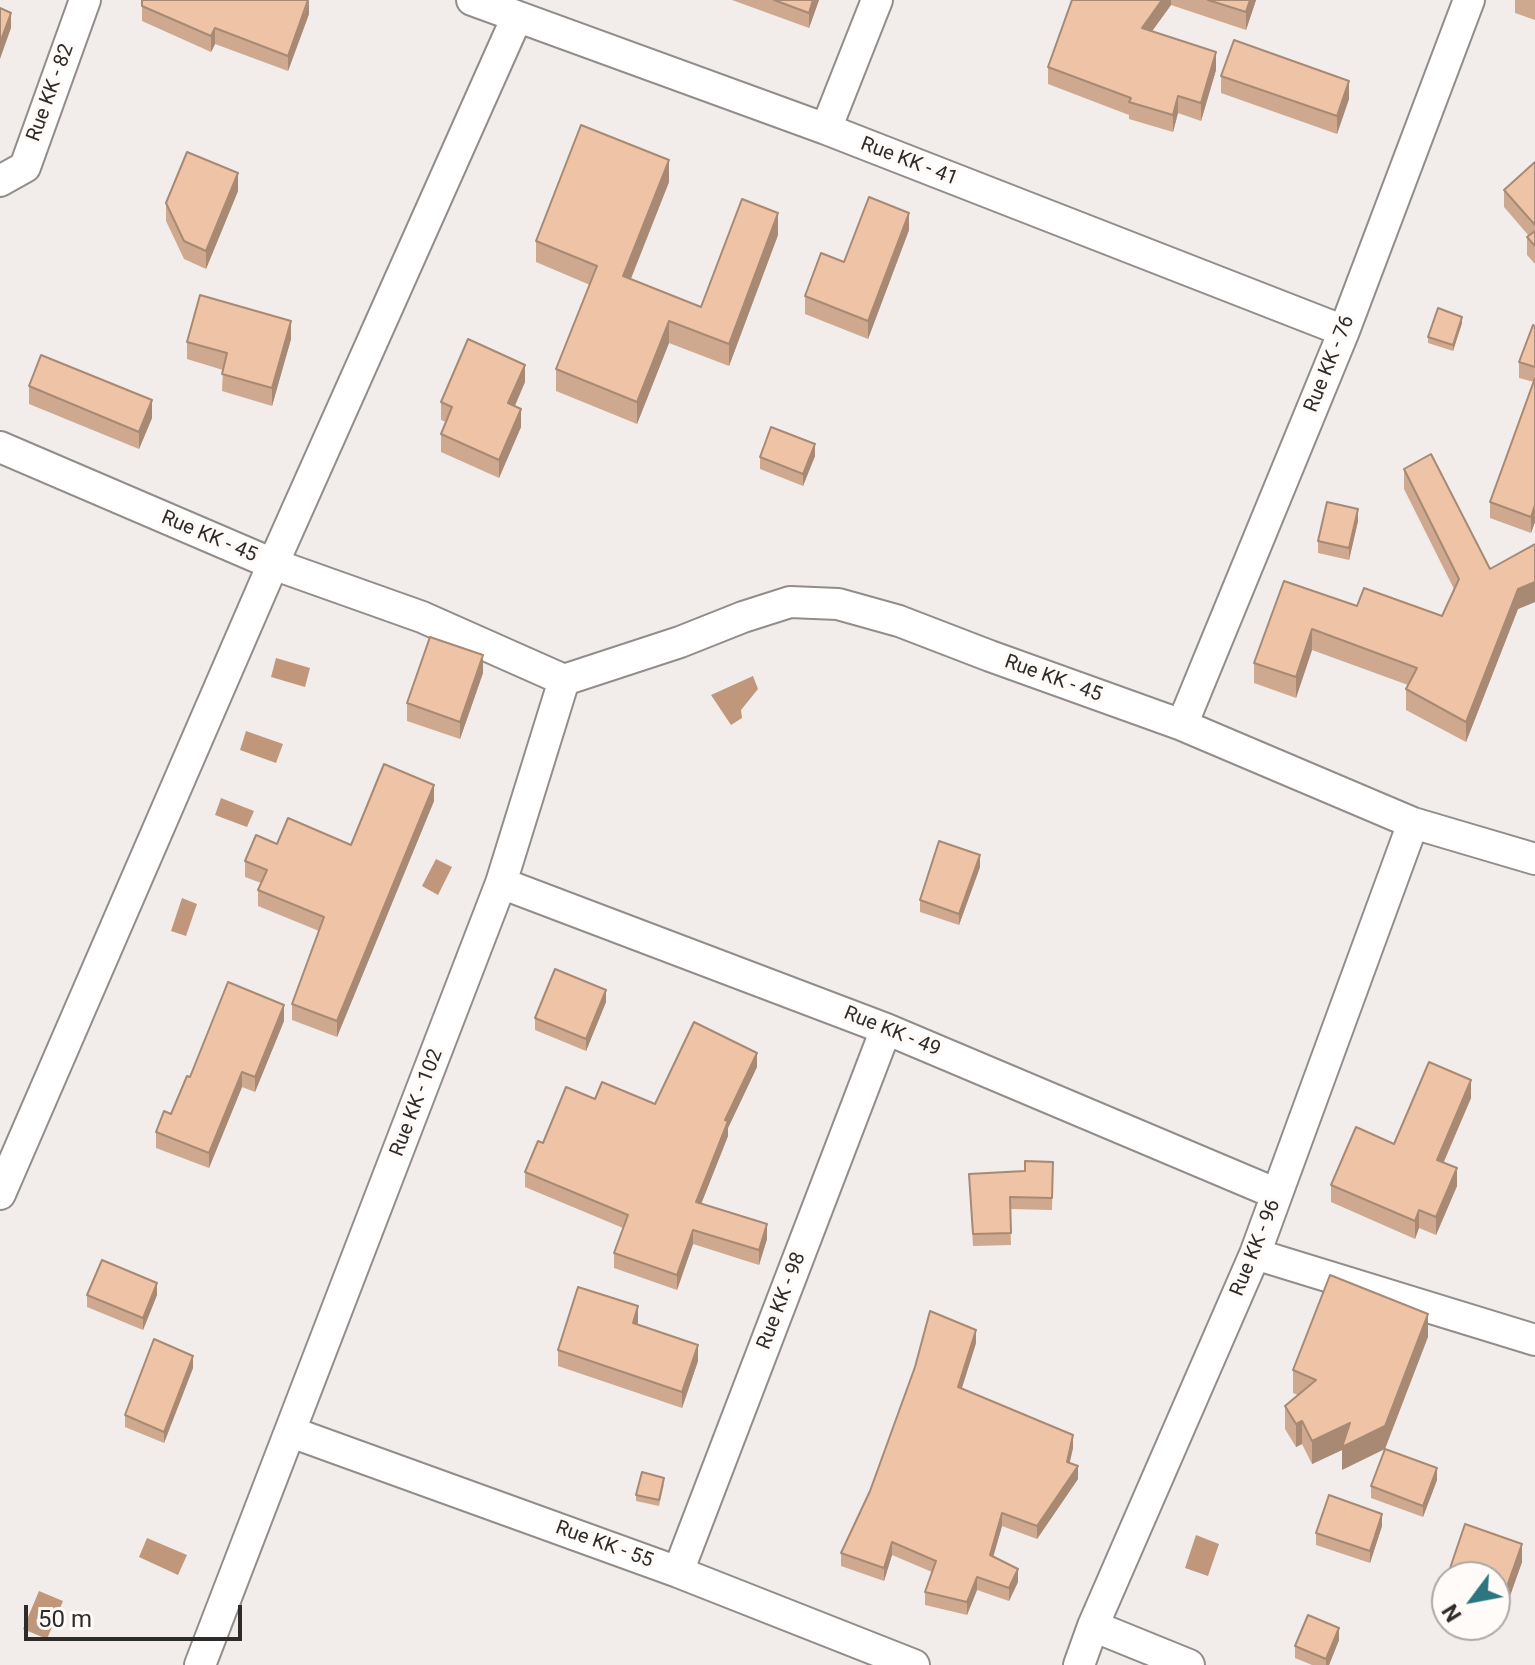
<!DOCTYPE html>
<html>
<head>
<meta charset="utf-8">
<style>
	body { margin:0 }
	#map { position:relative; width:1535px; height:1665px; overflow:hidden; background:#f2edea; font-family:Roboto,sans-serif }
	canvas { display:block }
	.north { position:absolute; left:1431px; top:1561px; width:80px; height:80px; box-sizing:border-box; background:#fffbf8; border:2px solid #aba8a6; border-radius:50%; rotate:238deg; font-size:22px; font-weight:700; line-height:32px; text-align:center; color:#2e2c2b }
	.north::after { content:''; display:block; margin:auto; width:28px; height:36px; background:#2d767f; clip-path:polygon(50% 0,100% 100%,50% 72%,0 100%) }
	.scale { position:absolute; left:24px; top:1605px; width:218px; height:36px; box-sizing:border-box; border:4px solid #2e2c2b; border-top:0; padding-left:10px; font-size:24px; line-height:28px; white-space:nowrap; color:#2e2c2b; -webkit-text-stroke:6px #fffbf8; paint-order:stroke }
</style>
</head>
<body>
<div id="map">
<canvas width="1535" height="1665"></canvas>
<div class="north">N</div>
<div class="scale">50 m</div>
</div>
<script>
const g = document.querySelector('canvas').getContext('2d');
g.lineJoin = 'round';
function fill(path, color) {
  g.fillStyle = color;
  g.fill(path, 'evenodd');
}
function strokePath(path, color, width, dash) {
  g.strokeStyle = color;
  g.lineWidth = width;
  g.lineCap = dash ? 'butt' : 'round';
  g.setLineDash(dash || []);
  g.stroke(path);
}
function drawText(font, color, halo, rows, align = 'center') {
  g.font = font + ' Roboto,sans-serif';
  g.lineWidth = 7;
  g.setLineDash([]);
  g.textBaseline = 'middle';
  g.strokeStyle = halo;
  g.fillStyle = color;
  for (const [text, x, y, turn = 0] of rows) {
    g.save();
    g.translate(x, y);
    g.rotate((+turn || 0) * Math.PI / 180);
    g.textAlign = isNaN(turn) ? turn : align;
    if (halo) g.strokeText(text, 0, 0);
    g.fillText(text, 0, 0);
    g.restore();
  }
}
fill(new Path2D(`
	M276,658L310,668L305,687L271,677Z
	M753,676L758,689L741,710L742,718L731,725L711,695Z
	M246,731L283,744L276,763L240,750Z
	M221,798L254,811L247,827L215,815Z
	M436,859L452,867L438,895L422,886Z
	M182,898L197,904L186,936L171,931Z
	M1196,1535L1219,1544L1208,1576L1185,1568Z
	M147,1538L187,1555L178,1575L139,1557Z
	M39,1591L63,1601L47,1639L23,1629Z`), '#c0977b');
const minor = new Path2D(`
	M472,0L826,129L1344,331
	M826,129L877,0
	M0,181L25,167L85,0
	M0,447L273,564L422,617L564,680L501,883L200,1665
	M564,680L680,642L743,617L790,602L838,604L899,621L990,656L1182,725L1413,823L1535,859
	M1182,725L1344,331L1469,0
	M501,883L886,1029L1277,1194
	M0,1194L273,564L517,17
	M1255,1254L1535,1340
	M291,1432L678,1572L914,1665
	M678,1572L886,1029
	M1093,1626L1189,1665
	M1079,1665L1093,1626L1255,1254L1413,823`);
strokePath(minor, '#928d8a', 34);
strokePath(minor, '#fff', 30);
fill(new Path2D(`
	M142,0L309,14L288,71L215,44L211,52L142,21Z
	M732,0H819L809,28Z
	M1072,0H1256L1246,30L1171,5L1152,31L1216,70L1201,121L1178,113L1173,132L1129,119V115L1048,84V67Z
	M1515,0H1535V20L1515,13Z
	M1221,76L1349,99L1337,134L1221,93Z
	M1535,162V264L1527,255V237L1529,236L1504,207V190Z
	M669,182L631,279L701,307L778,235L729,366L669,343L637,424L556,391V369L590,285L536,262V241Z
	M238,191L206,269L184,259L166,221V203Z
	M909,230L868,339L805,314V296L844,262Z
	M1462,323L1453,351L1428,343V337Z
	M1535,326V522L1531,533L1490,518V502L1534,382L1519,378V362Z
	M291,339L272,406L222,391L223,370L187,359V342Z
	M525,382L515,406L521,427L499,478L441,452V434L446,422L441,420V402Z
	M29,386L152,418L139,449L29,404Z
	M815,456L803,486L760,469V457Z
	M1404,469L1490,569L1535,544V602L1518,609L1466,742L1406,710V689L1408,685L1312,650L1296,698L1254,683V663L1284,581L1357,606L1442,616L1454,589L1404,489Z
	M1358,521L1349,560L1318,553V541Z
	M483,673L460,739L407,721V703Z
	M434,801L337,1037L292,1020V1004L319,931L258,906V890L261,883L245,877V861L277,844L351,845Z
	M980,867L959,925L920,912V900Z
	M606,1002L586,1051L535,1030V1018Z
	M284,1021L255,1092L242,1087L209,1168L156,1148V1132L171,1114L190,1077Z
	M757,1067L728,1128V1136L701,1204L767,1239L759,1265L693,1244L677,1290L614,1268V1253L623,1228L525,1187V1172L543,1143L595,1099L655,1104Z
	M1471,1098L1444,1162L1457,1186L1436,1235L1419,1228L1415,1239L1331,1202V1185L1394,1144Z
	M1053,1162L1052,1210L1010,1209L1011,1245L973,1246L969,1174L1025,1171Z
	M87,1295H157L143,1330L87,1307Z
	M638,1322L637,1324L698,1361L682,1408L558,1366V1350Z
	M1428,1337L1342,1470V1450L1312,1464L1302,1444L1296,1447L1285,1429V1406L1298,1395L1293,1393V1370Z
	M976,1343L962,1388L1073,1448L1069,1463L1078,1479L1037,1539L1002,1526L993,1557L1018,1582L1009,1601L977,1590L967,1615L925,1605V1592L932,1572L892,1555L884,1581L841,1566V1553Z
	M193,1368L164,1443L125,1427V1415Z
	M1437,1480L1423,1517L1371,1498V1486Z
	M664,1484L659,1506L636,1501V1495Z
	M1465,1524L1522,1544V1562L1499,1627L1493,1625H1495V1577H1447V1608L1443,1607V1589Z
	M1382,1526L1370,1563L1316,1545V1533Z
	M1339,1640L1329,1665H1312L1295,1658V1646Z`), '#cea98f');
fill(new Path2D(`
	M309,0V14L288,71V56Z
	M813,0H819L809,28V13Z
	M1162,0H1171V5L1142,45V28Z
	M1250,0H1256L1246,30V12Z
	M11,13V28L0,59V43Z
	M215,28V44L211,52V36Z
	M1216,52V70L1201,121V103Z
	M1349,81V99L1337,134V116Z
	M1178,96V113L1173,132V115Z
	M669,160V182L623,298V276Z
	M238,173V191L206,269V251Z
	M778,213V235L729,366V344Z
	M909,213V230L868,339V321Z
	M1462,317V323L1453,351V345Z
	M291,321V339L272,406V388Z
	M669,321V343L637,424V402Z
	M525,365V382L508,421V403Z
	M152,400V418L139,449V432Z
	M521,409V427L499,478V460Z
	M815,444V456L803,486V474Z
	M1535,505V522L1531,533V517Z
	M1358,509V521L1349,560V548Z
	M1535,582V602L1518,609L1466,742V722L1518,589Z
	M1312,629V650L1296,698V677Z
	M483,655V673L460,739V722Z
	M434,785V801L337,1037V1021Z
	M980,855V867L959,925V914Z
	M606,990V1002L586,1051V1039Z
	M284,1005V1021L255,1092V1077Z
	M757,1053V1067L728,1128V1136L696,1217V1202L725,1120Z
	M242,1072V1087L209,1168V1153Z
	M1471,1080V1098L1437,1177V1160Z
	M1457,1168V1186L1436,1235V1217Z
	M1419,1210V1228L1415,1239V1221Z
	M767,1224V1239L759,1265V1250Z
	M693,1230V1244L677,1290V1275Z
	M157,1283V1295L143,1330V1318Z
	M638,1306V1322L633,1339V1323Z
	M1428,1314V1337L1385,1449L1342,1470V1450L1312,1464V1441Z
	M976,1330V1343L958,1400V1387Z
	M698,1345V1361L682,1408V1392Z
	M193,1356V1368L164,1443V1432Z
	M1302,1421V1444L1296,1447V1424Z
	M1073,1435V1448L1067,1475V1462Z
	M1078,1466V1479L1037,1539V1526Z
	M1437,1468V1480L1423,1517V1506Z
	M1002,1513V1526L990,1568V1555Z
	M1382,1514V1526L1370,1563V1551Z
	M892,1542V1555L884,1581V1568Z
	M1522,1544V1562L1499,1627V1609Z
	M1018,1569V1582L1009,1601V1588Z
	M977,1577V1590L967,1615V1602Z
	M1339,1628V1640L1329,1665H1326V1659Z`), '#a78974');
const building = new Path2D(`
	M142,0H308L288,56L215,28L211,36L142,6Z
	M774,0H813L809,13Z
	M1072,0H1162L1142,28L1216,52L1201,103L1178,96L1173,115L1129,102L1131,98L1048,67Z
	M1208,0H1250L1246,12Z
	M0,8L11,13L0,43Z
	M1234,40L1349,81L1337,116L1221,76Z
	M581,125L669,160L623,276L701,307L742,199L778,213L729,344L669,321L637,402L556,369L597,266L536,241Z
	M187,152L238,173L206,251L184,241L166,203Z
	M1535,162V225L1504,190Z
	M869,197L909,213L868,321L805,296L821,253L844,262Z
	M1535,231V246L1527,237Z
	M200,295L291,321L272,388L222,374L227,353L187,342Z
	M1438,308L1462,317L1453,345L1428,337Z
	M1533,325L1535,326V367L1519,362Z
	M468,339L525,365L508,403L521,409L499,460L441,434L452,407L441,402Z
	M41,355L152,400L139,432L29,386Z
	M1535,378V505L1531,517L1490,502Z
	M771,427L815,444L803,474L760,457Z
	M1431,454L1490,569L1535,544V582L1518,589L1466,722L1406,689L1417,668L1312,629L1296,677L1254,663L1284,581L1357,606L1364,588L1442,616L1459,579L1404,469Z
	M1327,502L1358,509L1349,548L1318,541Z
	M430,637L483,655L460,722L407,703Z
	M384,764L434,785L337,1021L292,1004L324,917L258,890L267,870L245,861L256,835L277,844L288,818L351,845Z
	M939,841L980,855L959,914L920,900Z
	M555,969L606,990L586,1039L535,1018Z
	M228,982L284,1005L255,1077L242,1072L209,1153L156,1132L164,1111L171,1114L187,1076L190,1077Z
	M694,1022L757,1053L725,1120L728,1121L696,1202L767,1224L759,1250L693,1230L677,1275L614,1253L628,1215L525,1172L538,1141L543,1143L566,1087L595,1099L602,1082L655,1104Z
	M1429,1062L1471,1080L1437,1160L1457,1168L1436,1217L1419,1210L1415,1221L1331,1185L1356,1127L1394,1144Z
	M1025,1161L1053,1162L1052,1198L1010,1197L1011,1233L973,1234L969,1174L1025,1171Z
	M102,1260L157,1283L143,1318L87,1295Z
	M1330,1275L1428,1314L1385,1426L1342,1447L1350,1423L1312,1441L1302,1421L1296,1424L1285,1406L1316,1380L1293,1370Z
	M578,1287L638,1306L633,1323L698,1345L682,1392L558,1350Z
	M930,1311L976,1330L958,1387L1073,1435L1067,1462L1078,1466L1037,1526L1002,1513L990,1555L1018,1569L1009,1588L977,1577L967,1602L925,1592L936,1561L892,1542L884,1568L841,1553L870,1491L915,1367Z
	M154,1339L193,1356L164,1432L125,1415Z
	M1385,1449L1437,1468L1423,1506L1371,1486Z
	M642,1472L664,1478L659,1500L636,1495Z
	M1329,1495L1382,1514L1370,1551L1316,1533Z
	M1465,1524L1522,1544L1499,1609L1495,1608V1577H1447V1591L1443,1589Z
	M1308,1615L1339,1628L1326,1659L1295,1646Z`);
fill(building, '#efc4a6');
strokePath(building, '#a78974', 2);
drawText('20px', '#2e2c2b', '#fffbf8', [
	["Rue KK - 82",51,93,-70],
	["Rue KK - 41",909,162,21],
	["Rue KK - 76",1330,364,-68],
	["Rue KK - 45",209,537,23],
	["Rue KK - 45",1053,679,20],
	["Rue KK - 49",892,1032,22],
	["Rue KK - 102",417,1103,-69],
	["Rue KK - 96",1256,1248,-68],
	["Rue KK - 98",782,1301,-69],
	["Rue KK - 55",604,1545,20]
]);
</script>
</body>
</html>
